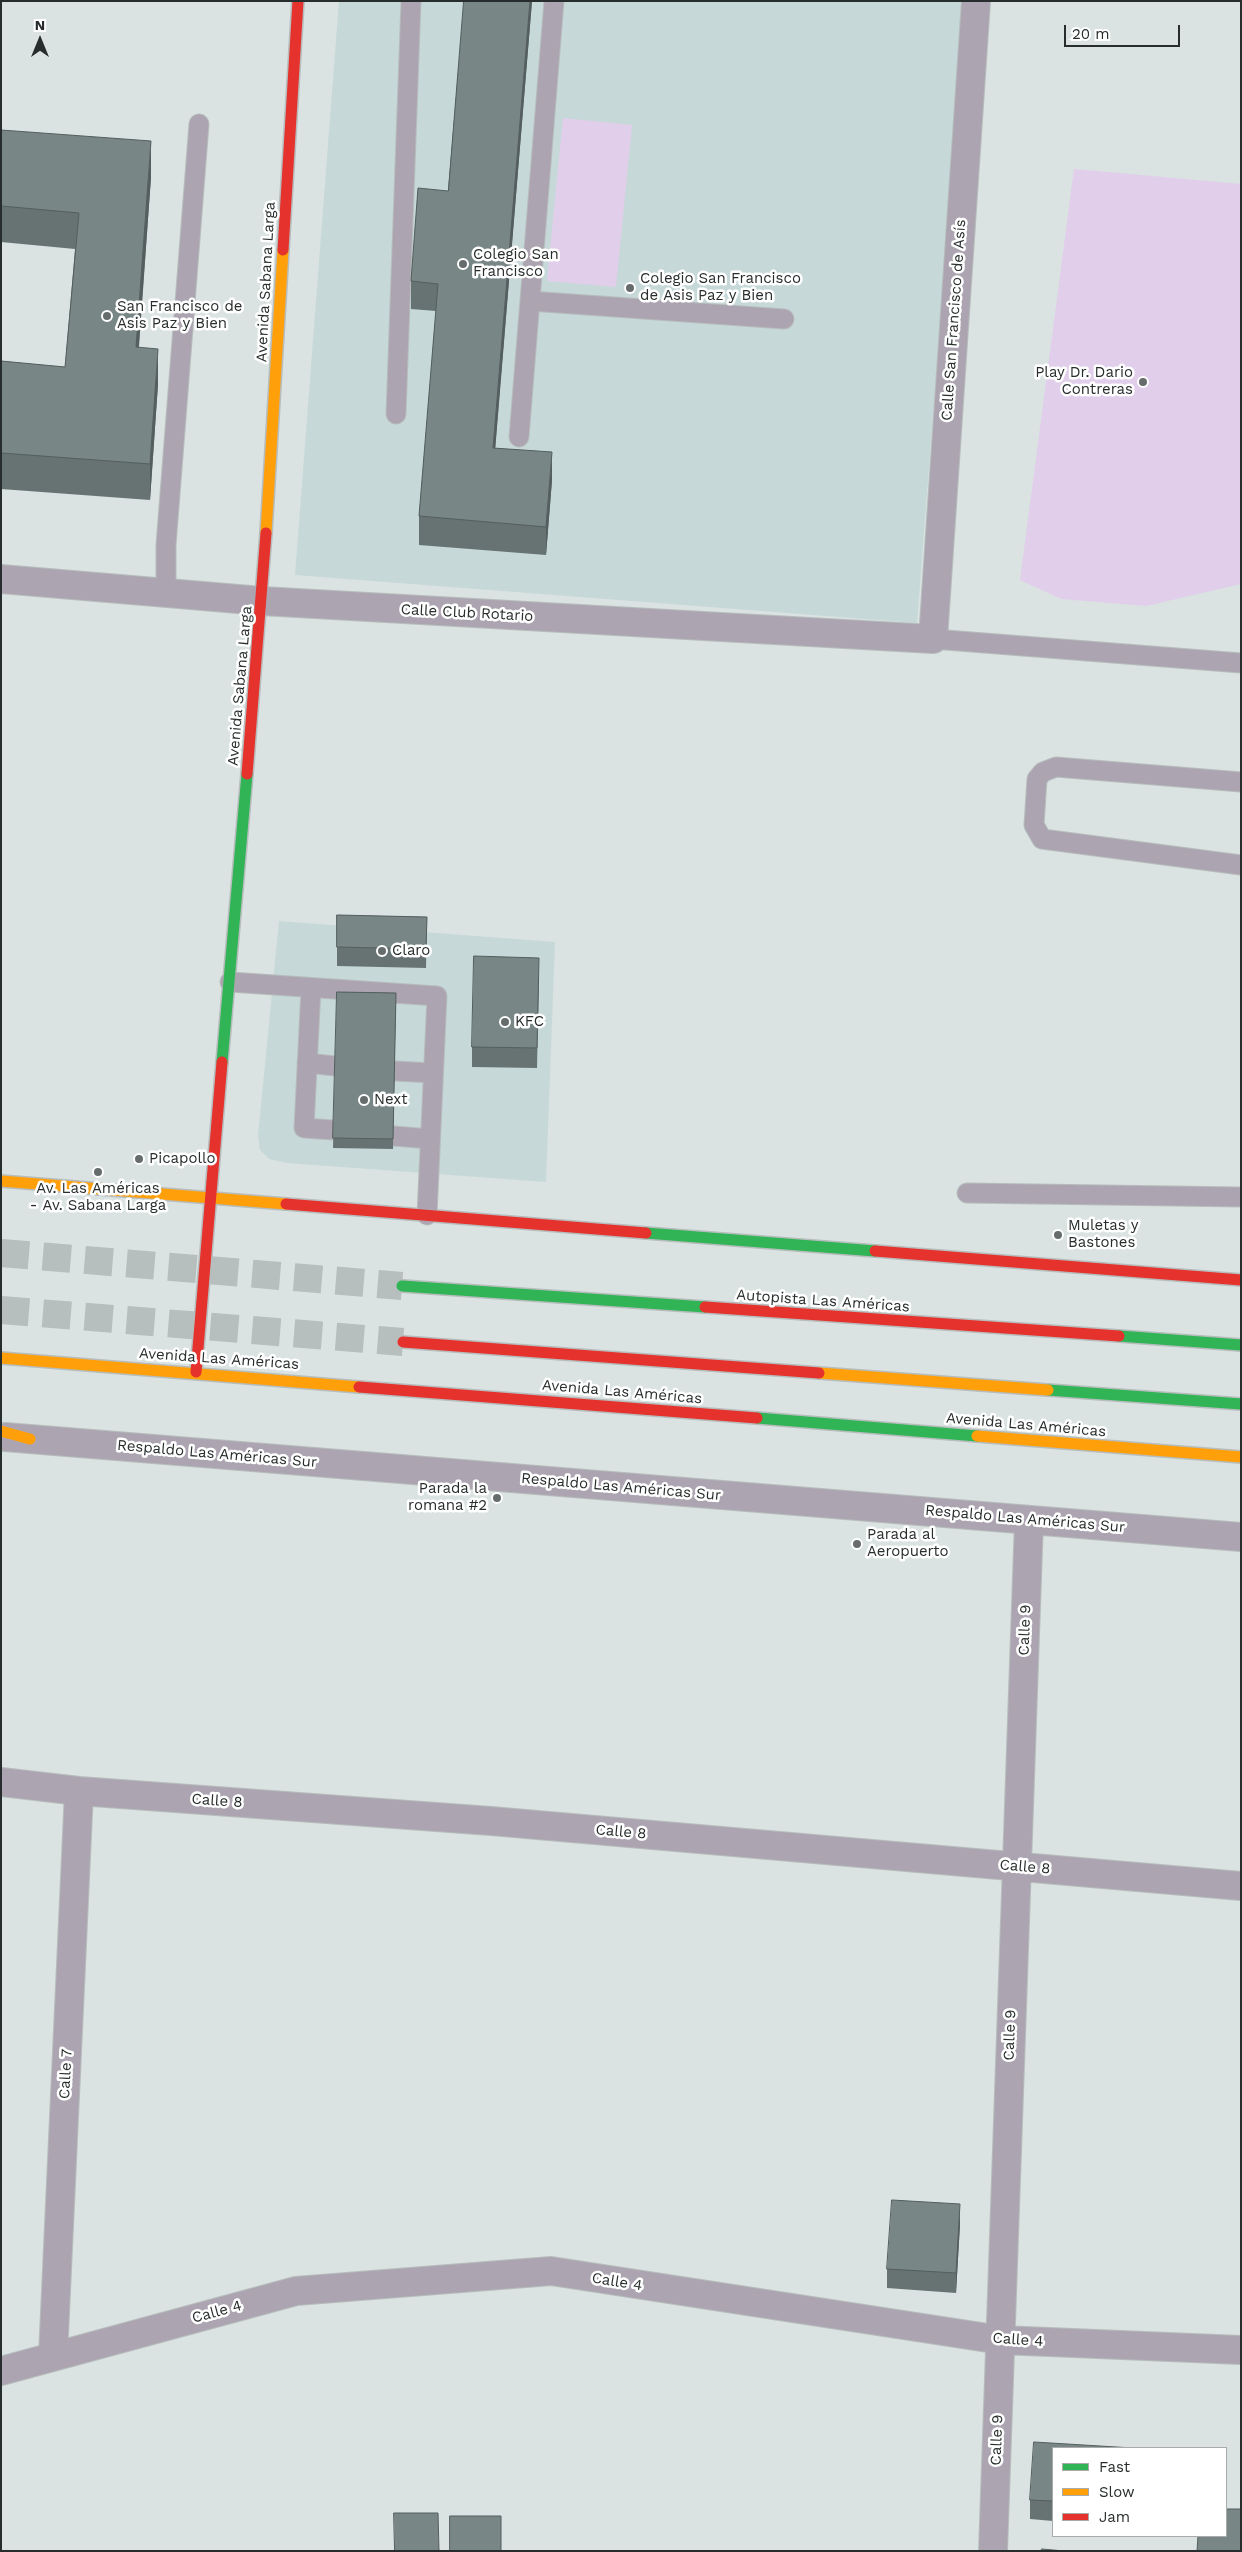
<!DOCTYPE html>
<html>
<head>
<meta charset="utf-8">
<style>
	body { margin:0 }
	#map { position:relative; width:1242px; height:2552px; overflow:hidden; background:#dae2e2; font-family:"Work Sans",sans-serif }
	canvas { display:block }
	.frame { position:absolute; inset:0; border:2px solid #272d2c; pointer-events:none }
	.legend { position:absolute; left:1052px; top:2447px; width:175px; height:90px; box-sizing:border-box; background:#fff; border:1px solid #a9abab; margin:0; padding:6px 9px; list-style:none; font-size:15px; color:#272d2c }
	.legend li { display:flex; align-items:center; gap:10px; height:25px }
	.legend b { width:25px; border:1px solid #a9abab }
	.north { position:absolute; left:15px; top:15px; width:50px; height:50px; -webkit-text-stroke:4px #fff; paint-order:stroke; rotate:0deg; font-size:14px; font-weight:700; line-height:20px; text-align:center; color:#272d2c }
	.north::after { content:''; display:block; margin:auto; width:18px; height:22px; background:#272d2c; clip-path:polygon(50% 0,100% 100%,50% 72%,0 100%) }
	.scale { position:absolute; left:1064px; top:25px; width:116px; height:22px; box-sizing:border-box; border:2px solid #272d2c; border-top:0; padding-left:6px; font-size:15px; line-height:18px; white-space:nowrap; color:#272d2c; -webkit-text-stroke:4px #fff; paint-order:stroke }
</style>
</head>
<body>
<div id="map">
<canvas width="1242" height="2552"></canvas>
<div class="frame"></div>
<ul class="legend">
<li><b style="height:6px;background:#30b455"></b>Fast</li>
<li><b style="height:6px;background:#ff9f0a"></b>Slow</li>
<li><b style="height:6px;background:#e5322d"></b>Jam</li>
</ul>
<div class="north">N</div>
<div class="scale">20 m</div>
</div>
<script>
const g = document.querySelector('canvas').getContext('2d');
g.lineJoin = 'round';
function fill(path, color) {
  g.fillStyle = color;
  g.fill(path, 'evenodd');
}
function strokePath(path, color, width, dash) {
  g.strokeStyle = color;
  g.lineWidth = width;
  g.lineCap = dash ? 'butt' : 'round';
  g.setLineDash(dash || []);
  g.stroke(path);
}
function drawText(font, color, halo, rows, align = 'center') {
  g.font = font + ' "Work Sans",sans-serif';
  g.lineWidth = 5;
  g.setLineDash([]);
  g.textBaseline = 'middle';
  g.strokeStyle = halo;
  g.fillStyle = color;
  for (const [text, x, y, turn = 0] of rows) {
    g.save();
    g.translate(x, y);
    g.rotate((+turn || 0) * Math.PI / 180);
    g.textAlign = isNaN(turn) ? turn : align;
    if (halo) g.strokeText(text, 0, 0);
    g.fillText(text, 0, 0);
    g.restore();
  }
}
fill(new Path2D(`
	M339,1H965L917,623L295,575Z
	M279,921L555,942L546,1182L287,1163L269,1159L260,1150L258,1136Z`), '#c7d8d8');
fill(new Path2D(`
	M563,118L632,125L616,287L547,281Z
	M1074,169L1241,184V584L1146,606L1061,599L1020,580Z`), '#e1ceeb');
strokePath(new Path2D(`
	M1,1253L402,1286
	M1,1310L403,1342`), '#b6bebe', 28, [28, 14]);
const lane = new Path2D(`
	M530,301L784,319
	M396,414L411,1
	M519,437L554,1
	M166,593V545L199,124
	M933,639L1241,663
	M1241,782L1056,767L1043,772L1037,779L1034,825L1042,839L1241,865
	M230,982L437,996L427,1215
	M311,988L304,1128L333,1130
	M307,1063L335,1066
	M395,1071L433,1073
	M394,1136L430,1139
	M967,1193L1241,1197`);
const street = new Path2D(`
	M1,579L262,601L933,639L976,1
	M5,1437L1241,1537
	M1,1782L79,1791L491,1821L1241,1886
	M53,2356L79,1791
	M1,2371L296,2291L551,2271L1001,2340L1241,2350
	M993,2551L1029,1520`);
const fast = new Path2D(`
	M222,1062L247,774
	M646,1233L875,1251
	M402,1286L705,1307
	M1119,1336L1241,1345
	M1048,1390L1241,1404
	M757,1418L977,1436`);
const slow = new Path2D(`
	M266,533L283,250
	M1,1181L286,1204
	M1,1358L359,1387
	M819,1373L1048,1390
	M1,1431L30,1439
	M977,1436L1241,1457`);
const jam = new Path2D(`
	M283,250L298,1
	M247,774L266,533
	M286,1204L646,1233
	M875,1251L1241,1280
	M705,1307L1119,1336
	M403,1342L819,1373
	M196,1372L222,1062
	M359,1387L757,1418`);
strokePath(lane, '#b7bdbd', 21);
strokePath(street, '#b7bdbd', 30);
strokePath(fast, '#b7bdbd', 14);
strokePath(slow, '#b7bdbd', 14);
strokePath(jam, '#b7bdbd', 14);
strokePath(lane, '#aca5b1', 19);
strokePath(street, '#aca5b1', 28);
strokePath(fast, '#30b455', 11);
strokePath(slow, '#ff9f0a', 11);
strokePath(jam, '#e5322d', 11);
fill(new Path2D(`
	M464,1H532L495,448L552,480L546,555L419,545V516L436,311L411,309V281L448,191Z
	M1,130L151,177L139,347L158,384L150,500L1,489V361L65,367L75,249L1,242Z
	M337,915L427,917L426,968L337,966Z
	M539,977L537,1068L472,1067V1047Z
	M337,992L396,993L393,1149L333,1148Z
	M960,2224L956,2293L887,2288V2269Z
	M1053,2448V2521L1030,2519V2500Z`), '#677373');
fill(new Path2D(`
	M530,1H532L493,476V448Z
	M151,141V177L136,383V347Z
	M158,349V384L150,500V464Z
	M552,452V480L546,555V527Z
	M960,2204V2224L956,2293V2273Z`), '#545e5e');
const building = new Path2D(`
	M464,1H530L493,448L552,452L546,527L419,516L438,284L411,281L418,188L448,191Z
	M1,130L151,141L136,347L158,349L150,464L1,453V361L65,367L79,213L1,206Z
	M337,915L427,917L426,949L337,947Z
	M474,956L539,958L537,1048L472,1047Z
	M337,992L396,993L393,1139L333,1138Z
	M892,2200L960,2204L956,2273L887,2269Z
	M1034,2442L1133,2448H1053V2501L1030,2500Z
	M1226,2509H1241V2551H1197L1198,2536H1226Z
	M394,2513H438L439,2551H395Z
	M450,2516H501V2551H450Z
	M1042,2549L1064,2551H1041Z`);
fill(building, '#788686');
strokePath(building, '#545e5e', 1);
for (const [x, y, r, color] of [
	[463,264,5,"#666c6c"],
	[630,288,5,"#666c6c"],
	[107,316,5,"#666c6c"],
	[1143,382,5,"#666c6c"],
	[382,951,5,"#666c6c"],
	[505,1022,5,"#666c6c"],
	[364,1100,5,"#666c6c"],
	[139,1159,5,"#666c6c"],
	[98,1172,5,"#666c6c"],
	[1058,1235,5,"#666c6c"],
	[497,1498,5,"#666c6c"],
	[857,1544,5,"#666c6c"]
]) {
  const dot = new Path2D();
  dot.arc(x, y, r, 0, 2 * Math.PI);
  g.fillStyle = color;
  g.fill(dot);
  strokePath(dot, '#fff', 2);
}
drawText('15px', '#272d2c', '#fff', [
	["Colegio San",473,255],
	["Francisco",473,272],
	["Colegio San Francisco",640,279],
	["de Asis Paz y Bien",640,296],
	["San Francisco de",117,307],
	["Asis Paz y Bien",117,324],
	["Play Dr. Dario",1133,373,"right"],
	["Contreras",1133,390,"right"],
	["Claro",392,951],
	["KFC",515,1022],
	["Next",374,1100],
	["Picapollo",149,1159],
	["Av. Las Américas",98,1189,"center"],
	["- Av. Sabana Larga",98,1206,"center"],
	["Muletas y",1068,1226],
	["Bastones",1068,1243],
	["Parada la",487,1489,"right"],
	["romana #2",487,1506,"right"],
	["Parada al",867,1535],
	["Aeropuerto",867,1552]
], 'left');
drawText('15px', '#272d2c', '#fff', [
	["Avenida Sabana Larga",266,282,-87],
	["Calle San Francisco de Asís",954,320,-86],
	["Calle Club Rotario",467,613,3],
	["Avenida Sabana Larga",240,686,-85],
	["Autopista Las Américas",823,1301,4],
	["Avenida Las Américas",219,1359,4],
	["Avenida Las Américas",622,1392,5],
	["Avenida Las Américas",1026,1425,5],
	["Respaldo Las Américas Sur",217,1454,5],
	["Respaldo Las Américas Sur",621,1487,5],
	["Respaldo Las Américas Sur",1025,1519,5],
	["Calle 9",1025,1630,-88],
	["Calle 8",217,1801,4],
	["Calle 8",621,1832,5],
	["Calle 8",1025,1867,5],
	["Calle 9",1010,2035,-88],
	["Calle 7",66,2074,-87],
	["Calle 4",617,2282,9],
	["Calle 4",217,2312,-15],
	["Calle 4",1018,2340,4],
	["Calle 9",997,2440,-88]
]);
</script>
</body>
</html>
